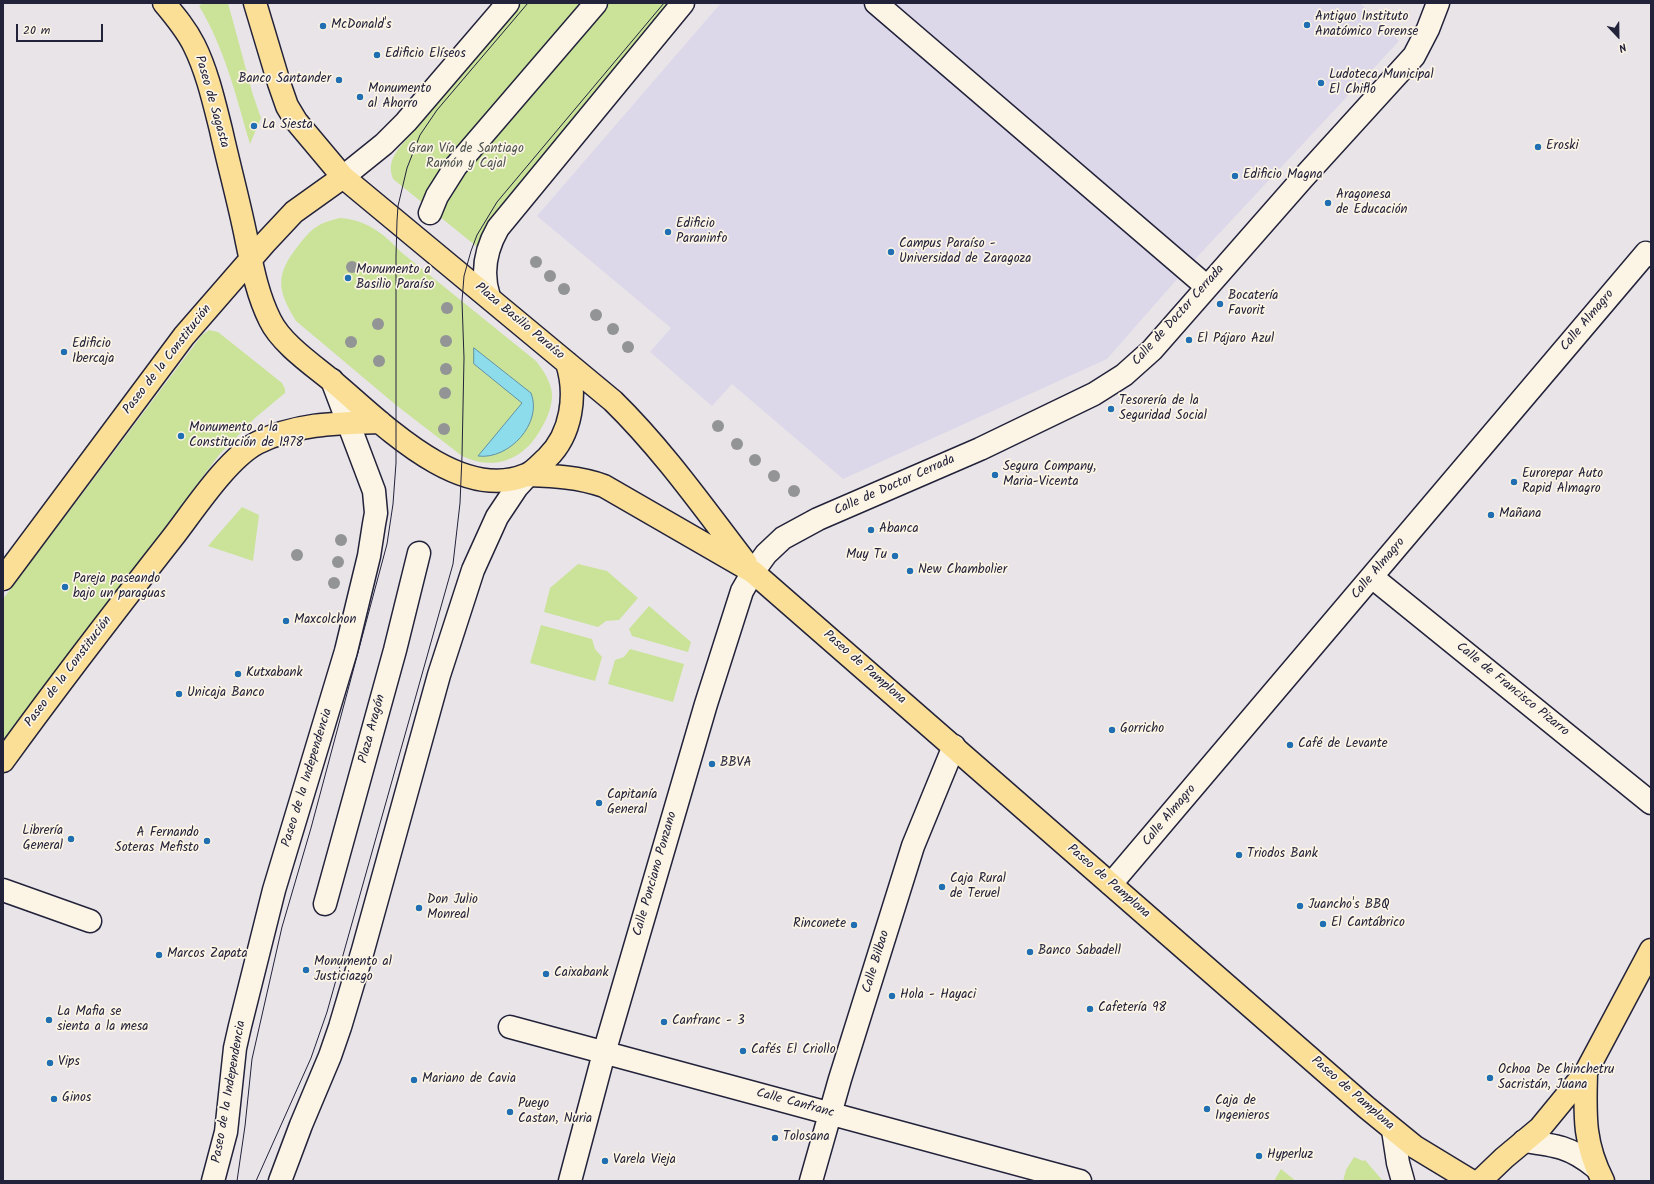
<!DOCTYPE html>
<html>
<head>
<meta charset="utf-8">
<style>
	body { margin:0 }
	#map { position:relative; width:1654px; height:1184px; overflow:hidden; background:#e9e4e8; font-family:Kalam,sans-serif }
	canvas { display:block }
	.frame { position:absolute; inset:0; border:4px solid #22223b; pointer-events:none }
	.north { position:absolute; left:1598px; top:16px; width:40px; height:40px; -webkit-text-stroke:3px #fcf5e5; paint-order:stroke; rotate:158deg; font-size:11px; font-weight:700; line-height:16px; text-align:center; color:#22223b }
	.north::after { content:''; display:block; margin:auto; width:14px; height:18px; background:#22223b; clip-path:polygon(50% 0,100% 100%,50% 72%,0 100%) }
	.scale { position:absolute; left:16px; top:24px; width:87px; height:18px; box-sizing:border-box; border:2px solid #22223b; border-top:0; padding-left:5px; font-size:12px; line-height:14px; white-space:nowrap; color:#22223b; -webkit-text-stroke:3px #fcf5e5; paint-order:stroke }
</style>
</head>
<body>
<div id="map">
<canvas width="1654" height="1184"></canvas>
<div class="frame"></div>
<div class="north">N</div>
<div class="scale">20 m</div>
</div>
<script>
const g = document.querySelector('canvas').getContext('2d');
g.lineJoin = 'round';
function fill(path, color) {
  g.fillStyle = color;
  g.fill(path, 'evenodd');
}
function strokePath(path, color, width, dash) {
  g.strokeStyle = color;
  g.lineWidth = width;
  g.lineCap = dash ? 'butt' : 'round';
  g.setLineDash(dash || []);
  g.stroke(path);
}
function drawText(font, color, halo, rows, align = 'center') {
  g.font = font + ' Kalam,sans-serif';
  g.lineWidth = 3.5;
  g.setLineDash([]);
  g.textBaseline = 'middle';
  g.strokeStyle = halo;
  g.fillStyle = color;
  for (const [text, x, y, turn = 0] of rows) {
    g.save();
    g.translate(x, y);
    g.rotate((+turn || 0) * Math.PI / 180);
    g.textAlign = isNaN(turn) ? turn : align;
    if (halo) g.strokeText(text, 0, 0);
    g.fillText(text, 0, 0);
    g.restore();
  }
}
fill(new Path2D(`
	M721,3H1360L1399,41L1186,269L1107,359L843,479L732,384L712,406L650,352L671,328L537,216Z`), '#dcd8ea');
fill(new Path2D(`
	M203,3H228L253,95L261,118L250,144C236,96 225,49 199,6Z
	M522,3H669L503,203L491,223L481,250L393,179C388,166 392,158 399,148Z
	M340,218C367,220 383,233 401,252L536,361C544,371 551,382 552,394C552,406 548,417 542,427C525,459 496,472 462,456L396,405L296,321C277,290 275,275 298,246C312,228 318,223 340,218Z
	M209,330L218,332L282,383L285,389V393L255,418L219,455L3,743V599L202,335Z
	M242,507L259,515L253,561L208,546Z
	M578,564L607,571L638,598L619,620L606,621L598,627L544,612L550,588Z
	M649,606L691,642L688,652L632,636L629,629Z
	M541,625L592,639L595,649L602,657L595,681L530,663Z
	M630,649L684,664L673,702L608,684L615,660L624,657Z
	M1354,1157L1363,1161L1365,1160L1383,1181H1343L1346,1170Z
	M1281,1169L1296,1181H1274Z`), '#cae399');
const water = new Path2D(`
	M474,348L531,393C543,423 509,460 478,456L522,403L474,364Z`);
fill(water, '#8ddceb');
strokePath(water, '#6292a5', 1);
const minor = new Path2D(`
	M876,3L1206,286
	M343,177L384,144L406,122L508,3
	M430,213L437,196L456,166L596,3
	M489,297C481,273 486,249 498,228L683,3
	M1372,577L1651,803
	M1111,884L1646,253L1651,255
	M3,890L90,921
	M325,904L395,650L419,553
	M510,1027L1080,1181
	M1393,1130L1398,1163L1403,1181
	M1524,1141C1555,1145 1571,1147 1595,1167
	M213,1181L226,1132L235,1048L240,1026L274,890L346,651L369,556L374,524L376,513L374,491L332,380
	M280,1181L301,1125L330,1056L340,1027L363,950L439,675L473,570L497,517L517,487L528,475
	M570,1181L604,1053L706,704L742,591L753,572L766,554L783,538L818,519L980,449L1094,394L1124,375L1152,350L1303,178L1414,56L1428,29L1438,3
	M811,1181L840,1079L913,846L954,746`);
const major = new Path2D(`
	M164,3C175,16 186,29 194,45C207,71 214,102 221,130C229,166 239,202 246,237C252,266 257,294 270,320C282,345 316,367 337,385C383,424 460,503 526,475C534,472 541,463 547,458C572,434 577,394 567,363
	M255,3L279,83L287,106L296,121L343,177L613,401C663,450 703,507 746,563
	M528,475C554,476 579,477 604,486L753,572L1366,1107L1415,1147L1471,1181
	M3,579L184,336L264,244L294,212L343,177
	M3,761C58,685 115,611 173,537C194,510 227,459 257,443C296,423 338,423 380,422
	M1586,1072C1585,1114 1583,1142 1603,1181
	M1480,1181L1504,1158L1540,1128L1586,1072L1651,950`);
strokePath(minor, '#22223b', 25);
strokePath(major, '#22223b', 25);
strokePath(minor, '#fcf5e5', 22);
strokePath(major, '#fbdf96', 22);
strokePath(new Path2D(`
	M237,1181L245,1126L252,1059L282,927L311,828L387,544L393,504L396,463V256L397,221L398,206L407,168L420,135L437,110L528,3
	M256,1181L311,1058L327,1012L453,564L460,503L462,456L464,358L462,301L464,276L471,251L477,235L497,202L664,3`), '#22223b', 1);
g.fillStyle = '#939496';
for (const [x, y] of [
	[536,262],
	[352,267],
	[550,276],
	[564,289],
	[447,308],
	[596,315],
	[378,324],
	[613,329],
	[446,341],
	[351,342],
	[628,347],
	[379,361],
	[446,369],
	[445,393],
	[718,426],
	[444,429],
	[737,444],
	[755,460],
	[774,476],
	[794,491],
	[341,540],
	[297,555],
	[338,562],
	[334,583]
]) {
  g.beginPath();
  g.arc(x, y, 6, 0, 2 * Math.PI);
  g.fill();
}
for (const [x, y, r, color] of [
	[1307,25,4,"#1f6fb2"],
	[323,26,4,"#1f6fb2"],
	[377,55,4,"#1f6fb2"],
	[339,80,4,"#1f6fb2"],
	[1321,83,4,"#1f6fb2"],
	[360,97,4,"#1f6fb2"],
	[254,126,4,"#1f6fb2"],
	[1538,147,4,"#1f6fb2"],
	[1235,176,4,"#1f6fb2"],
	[1328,203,4,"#1f6fb2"],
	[668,232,4,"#1f6fb2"],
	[891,252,4,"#1f6fb2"],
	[348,278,4,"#1f6fb2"],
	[1220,304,4,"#1f6fb2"],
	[1189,340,4,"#1f6fb2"],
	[64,352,4,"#1f6fb2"],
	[1111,409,4,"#1f6fb2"],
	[181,436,4,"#1f6fb2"],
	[995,475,4,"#1f6fb2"],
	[1514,482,4,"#1f6fb2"],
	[1491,515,4,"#1f6fb2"],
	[871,530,4,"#1f6fb2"],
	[895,556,4,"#1f6fb2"],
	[910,571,4,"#1f6fb2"],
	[65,587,4,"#1f6fb2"],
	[286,621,4,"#1f6fb2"],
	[238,674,4,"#1f6fb2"],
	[179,694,4,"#1f6fb2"],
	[1112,730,4,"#1f6fb2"],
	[1290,745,4,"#1f6fb2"],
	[712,764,4,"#1f6fb2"],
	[599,803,4,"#1f6fb2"],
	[71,839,4,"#1f6fb2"],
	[207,841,4,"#1f6fb2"],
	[1239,855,4,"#1f6fb2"],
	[942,887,4,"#1f6fb2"],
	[1300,906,4,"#1f6fb2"],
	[419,908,4,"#1f6fb2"],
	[1323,924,4,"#1f6fb2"],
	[854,925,4,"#1f6fb2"],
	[1030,952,4,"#1f6fb2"],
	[159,955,4,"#1f6fb2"],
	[306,970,4,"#1f6fb2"],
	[546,974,4,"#1f6fb2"],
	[892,996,4,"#1f6fb2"],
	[1090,1009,4,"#1f6fb2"],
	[49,1020,4,"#1f6fb2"],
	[664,1022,4,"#1f6fb2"],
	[743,1051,4,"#1f6fb2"],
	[50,1063,4,"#1f6fb2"],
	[1490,1078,4,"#1f6fb2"],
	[414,1080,4,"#1f6fb2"],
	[54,1099,4,"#1f6fb2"],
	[1207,1109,4,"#1f6fb2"],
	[510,1112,4,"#1f6fb2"],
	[775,1138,4,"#1f6fb2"],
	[1259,1156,4,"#1f6fb2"],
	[605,1161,4,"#1f6fb2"]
]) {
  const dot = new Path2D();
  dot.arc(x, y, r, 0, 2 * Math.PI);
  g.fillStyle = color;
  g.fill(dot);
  strokePath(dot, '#fcf5e5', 1.5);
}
drawText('13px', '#22223b', '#fcf5e5', [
	["Antiguo Instituto",1315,18],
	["Anatómico Forense",1315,33],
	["McDonald's",331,26],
	["Edificio Elíseos",385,55],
	["Ludoteca Municipal",1329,76],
	["El Chiflo",1329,91],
	["Banco Santander",331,80,"right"],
	["Monumento",368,90],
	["al Ahorro",368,105],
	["La Siesta",262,126],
	["Eroski",1546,147],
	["Edificio Magna",1243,176],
	["Aragonesa",1336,196],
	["de Educación",1336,211],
	["Edificio",676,225],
	["Paraninfo",676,240],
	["Campus Paraíso -",899,245],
	["Universidad de Zaragoza",899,260],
	["Monumento a",356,271],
	["Basilio Paraíso",356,286],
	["Bocatería",1228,297],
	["Favorit",1228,312],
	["El Pájaro Azul",1197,340],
	["Edificio",72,345],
	["Ibercaja",72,360],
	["Tesorería de la",1119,402],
	["Seguridad Social",1119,417],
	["Monumento a la",189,429],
	["Constitución de 1978",189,444],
	["Segura Company,",1003,468],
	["Maria-Vicenta",1003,483],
	["Eurorepar Auto",1522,475],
	["Rapid Almagro",1522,490],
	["Mañana",1499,515],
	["Abanca",879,530],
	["Muy Tu",887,556,"right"],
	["New Chambolier",918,571],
	["Pareja paseando",73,580],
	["bajo un paraguas",73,595],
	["Maxcolchon",294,621],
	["Kutxabank",246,674],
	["Unicaja Banco",187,694],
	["Gorricho",1120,730],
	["Café de Levante",1298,745],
	["BBVA",720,764],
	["Capitanía",607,796],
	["General",607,811],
	["Librería",63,832,"right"],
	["General",63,847,"right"],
	["A Fernando",199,834,"right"],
	["Soteras Mefisto",199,849,"right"],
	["Triodos Bank",1247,855],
	["Caja Rural",950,880],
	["de Teruel",950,895],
	["Don Julio",427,901],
	["Monreal",427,916],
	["Juancho's BBQ",1308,906],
	["El Cantábrico",1331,924],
	["Rinconete",846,925,"right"],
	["Banco Sabadell",1038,952],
	["Marcos Zapata",167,955],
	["Monumento al",314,963],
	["Justiciazgo",314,978],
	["Caixabank",554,974],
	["Hola - Hayaci",900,996],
	["Cafetería 98",1098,1009],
	["La Mafia se",57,1013],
	["sienta a la mesa",57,1028],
	["Canfranc - 3",672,1022],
	["Cafés El Criollo",751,1051],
	["Vips",58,1063],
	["Ochoa De Chinchetru",1498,1071],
	["Sacristán, Juana",1498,1086],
	["Mariano de Cavia",422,1080],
	["Ginos",62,1099],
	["Caja de",1215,1102],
	["Ingenieros",1215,1117],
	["Pueyo",518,1105],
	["Castan, Nuria",518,1120],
	["Tolosana",783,1138],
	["Hyperluz",1267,1156],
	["Varela Vieja",613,1161]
], 'left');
drawText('13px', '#22223b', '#fcf5e5', [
	["Paseo de Sagasta",211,102,74],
	["Calle de Doctor Cerrada",1179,316,-48],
	["Calle Almagro",1588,321,-50],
	["Plaza Basilio Paraíso",519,322,40],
	["Paseo de la Constitución",168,360,-52],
	["Calle de Doctor Cerrada",895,486,-24],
	["Calle Almagro",1379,569,-50],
	["Paseo de Pamplona",864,668,41],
	["Paseo de la Constitución",69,672,-53],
	["Calle de Francisco Pizarro",1512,690,39],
	["Plaza Aragón",373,729,-75],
	["Paseo de la Independencia",308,778,-73],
	["Calle Almagro",1170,816,-50],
	["Calle Ponciano Ponzano",656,874,-74],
	["Paseo de Pamplona",1108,882,41],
	["Calle Bilbao",877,962,-73],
	["Paseo de la Independencia",230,1092,-80],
	["Paseo de Pamplona",1352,1094,41],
	["Calle Canfranc",795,1104,15]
]);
drawText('13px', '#4c5252', '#fcf5e5', [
	["Gran Vía de Santiago",466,150],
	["Ramón y Cajal",466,165]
]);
</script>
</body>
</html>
